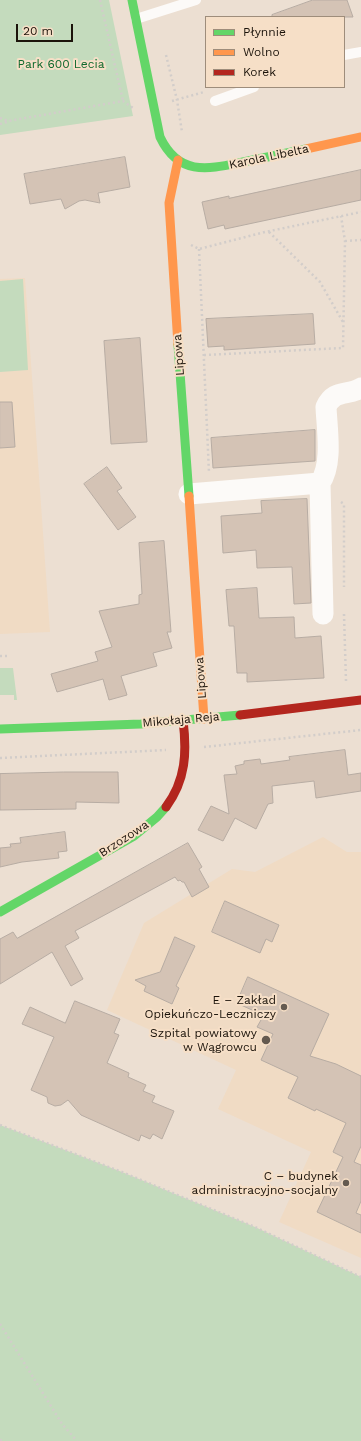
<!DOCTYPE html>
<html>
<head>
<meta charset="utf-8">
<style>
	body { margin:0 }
	#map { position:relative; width:361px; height:1441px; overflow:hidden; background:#ecdfd2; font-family:"Work Sans",sans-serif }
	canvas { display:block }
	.legend { position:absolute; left:205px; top:16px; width:140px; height:72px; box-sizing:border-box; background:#f6dfc7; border:1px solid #9e8d7b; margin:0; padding:5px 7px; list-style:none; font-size:12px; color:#1b130a }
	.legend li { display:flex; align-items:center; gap:8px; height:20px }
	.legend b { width:20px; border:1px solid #9e8d7b }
	.scale { position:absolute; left:16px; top:24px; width:57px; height:18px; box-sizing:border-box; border:2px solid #1b130a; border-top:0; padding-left:5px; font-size:12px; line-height:14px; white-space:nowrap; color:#1b130a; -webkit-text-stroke:3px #f6dfc7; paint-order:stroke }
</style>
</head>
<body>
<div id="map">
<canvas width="361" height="1441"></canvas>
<ul class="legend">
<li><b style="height:5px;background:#63d668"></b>Płynnie</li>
<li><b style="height:5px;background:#ff974d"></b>Wolno</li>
<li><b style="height:5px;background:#b3261e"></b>Korek</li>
</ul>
<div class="scale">20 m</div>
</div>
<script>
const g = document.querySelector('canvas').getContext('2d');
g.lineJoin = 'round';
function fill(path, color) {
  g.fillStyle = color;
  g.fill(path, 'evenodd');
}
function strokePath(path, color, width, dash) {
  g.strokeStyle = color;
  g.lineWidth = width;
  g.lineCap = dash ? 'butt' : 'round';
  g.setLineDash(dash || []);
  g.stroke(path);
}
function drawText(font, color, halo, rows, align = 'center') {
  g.font = font + ' "Work Sans",sans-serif';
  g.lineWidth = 4;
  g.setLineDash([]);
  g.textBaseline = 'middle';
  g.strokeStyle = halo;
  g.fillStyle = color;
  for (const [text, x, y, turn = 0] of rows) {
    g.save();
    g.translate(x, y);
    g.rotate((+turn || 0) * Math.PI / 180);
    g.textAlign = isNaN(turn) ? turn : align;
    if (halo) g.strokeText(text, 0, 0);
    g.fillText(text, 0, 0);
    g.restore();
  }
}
fill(new Path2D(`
	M25,278L50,632L0,634V279Z
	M323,837L347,852H361V1258L279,1222L311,1152L218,1109L236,1070L107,1010L144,923L232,869L255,872Z`), '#f0dbc4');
fill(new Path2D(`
	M0,0H109L133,116L0,135Z
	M23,279L28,370L0,372V281Z
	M0,668H13L17,700H14V695H0Z
	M0,1125L122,1172L255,1227L361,1277V1441H0Z`), '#c4dbbd');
const building = new Path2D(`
	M313,0H347L353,17H272V15Z
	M125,157L130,187L98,193L100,203L85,200L79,201L65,209L61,199L30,204L24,174Z
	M361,170V200L225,229L224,225L208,229L202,202L229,196V198Z
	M313,314L315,344L224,350V346L208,347L206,319Z
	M140,338L147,442L111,444L104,341Z
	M0,402H12L15,447L0,448Z
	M315,430V461L213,468L211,438Z
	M107,467L122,488L117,491L136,517L118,530L84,484Z
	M307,499L311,603L294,604L292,567L257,568L256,550L223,553L221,516L262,513L261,501Z
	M164,541L171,632H167L172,648L153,653L157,666L121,676L127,695L109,700L103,679L57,692L51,674L98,661L95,652L112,647L99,611L139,604V595L142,594L139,543Z
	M257,588L259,618L294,617L295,638L321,636L324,678L247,682V673H237L234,626H229L226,590Z
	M345,750L348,775L361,773V791L316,798L314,781L272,786L273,803L268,804L256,829L235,818L223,841L198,830L211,806L229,814L224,775L237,774L235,766L244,764V761L260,759L261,764L290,760L289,757Z
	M64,772H118L119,803L76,802V809L0,810V774Z
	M65,832L67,851L58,852L59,858L22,862L0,867V848L11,847L10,844L21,843L20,838Z
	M188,843L202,867L199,869L209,887L192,897L184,882H182L180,880L178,881L175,877L75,931L79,938L65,946L83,979L71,986L52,952L0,984V939L13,932L17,938Z
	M225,901L279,925L272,942L266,939L260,953L212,932Z
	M175,937L195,946L176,986L179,988L172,1004L144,991L146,986L135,980L160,972Z
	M248,977L329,1014L310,1056L336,1064L361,1076V1146L354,1162L361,1165V1201L356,1213L361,1215V1233L317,1212L343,1157L333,1152L346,1123L316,1109L315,1111L288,1098L298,1077L261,1060L273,1034L257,1027L261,1020L251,1015L252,1010L241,1005L243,1000L239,998Z
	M75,1001L120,1019L114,1033L119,1035L107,1063L129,1073L128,1077L146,1085L143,1091L155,1096L152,1102L174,1111L162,1139L153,1134L150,1139L141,1135L139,1141L81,1115L68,1100L61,1105L55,1106L48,1103L47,1097L31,1090L54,1037L22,1024L30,1007L65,1023Z`);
fill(building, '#d4c3b5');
strokePath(building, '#b7aca3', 1);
strokePath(new Path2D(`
	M100,0L123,101
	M166,55L177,100L182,132
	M172,101L204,92
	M0,118L8,121L123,101L133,108
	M0,124L7,122
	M269,232L320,282L343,322
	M345,241L361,240
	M191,245L199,249L265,232L361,212
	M199,249L209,473
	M204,355L343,348L345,241L341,216
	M341,502L344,504V587
	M344,614L346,681
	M0,656H10
	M204,747L361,730
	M0,758L166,750
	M0,1125L122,1172L255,1227L361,1277
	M0,1324L62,1424L77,1441
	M0,1440L3,1441`), '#d2cdca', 2.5, [2, 3]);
strokePath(new Path2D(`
	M136,19L196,0
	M344,55L361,52
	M215,101L254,87`), '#fcfaf8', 10);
strokePath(new Path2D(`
	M320,483L323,614
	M189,494L320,483C333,464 327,430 326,407C334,389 347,396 361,388`), '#fcfaf8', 21);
strokePath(new Path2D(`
	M132,0L160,137C180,179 212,168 248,161C268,157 287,153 306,149
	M178,345L189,496
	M0,729L141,724L240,715
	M0,912L134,836L157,817L166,807`), '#63d668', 9);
strokePath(new Path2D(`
	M306,149L361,137
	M178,160L169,203L178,345
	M189,496L204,719`), '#ff974d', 9);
strokePath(new Path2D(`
	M240,715L361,700
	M166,807C186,780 187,752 183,720`), '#b3261e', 9);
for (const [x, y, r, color] of [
	[284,1007,4,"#645a50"],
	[266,1040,5,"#645a50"],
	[346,1183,4,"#645a50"]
]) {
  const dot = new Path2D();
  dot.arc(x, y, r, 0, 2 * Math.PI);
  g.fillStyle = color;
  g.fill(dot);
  strokePath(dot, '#f6dfc7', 1.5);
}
drawText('12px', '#0f692d', '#f6dfc7', [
	["Park 600 Lecia",61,64]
]);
drawText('12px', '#1b130a', '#f6dfc7', [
	["Karola Libelta",269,157,-12],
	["Lipowa",179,355,-94],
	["Lipowa",201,678,-94],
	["Mikołaja Reja",181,720,-5],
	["Brzozowa",124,839,-33]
]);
drawText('12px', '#1b130a', '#f6dfc7', [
	["E – Zakład",276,1000],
	["Opiekuńczo-Leczniczy",276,1014],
	["Szpital powiatowy",257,1033],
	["w Wągrowcu",257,1047],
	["C – budynek",338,1176],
	["administracyjno-socjalny",338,1190]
], 'right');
</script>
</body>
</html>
